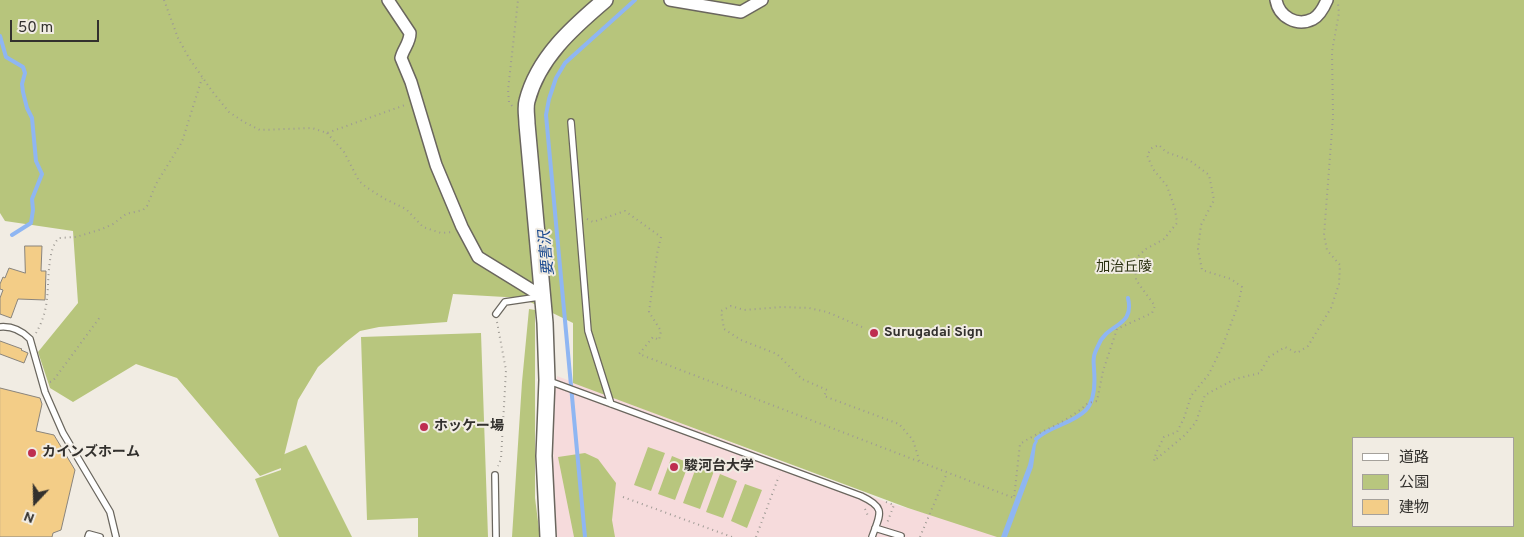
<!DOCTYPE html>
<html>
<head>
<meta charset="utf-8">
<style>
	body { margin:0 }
	#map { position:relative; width:1524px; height:537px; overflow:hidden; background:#f1ece3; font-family:Overpass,"Noto Sans JP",sans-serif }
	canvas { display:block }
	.legend { position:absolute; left:1352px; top:437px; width:162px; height:90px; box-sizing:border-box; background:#f1ece3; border:1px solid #a5a19b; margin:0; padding:6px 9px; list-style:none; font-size:15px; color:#33312e }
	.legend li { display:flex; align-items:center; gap:10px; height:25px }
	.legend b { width:25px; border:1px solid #a5a19b }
	.north { position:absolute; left:10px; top:477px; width:50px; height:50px; -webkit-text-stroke:4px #f1ece3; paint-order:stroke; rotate:201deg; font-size:14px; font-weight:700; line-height:20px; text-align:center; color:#33312e }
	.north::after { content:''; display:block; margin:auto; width:18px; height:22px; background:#33312e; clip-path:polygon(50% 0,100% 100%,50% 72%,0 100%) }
	.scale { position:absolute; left:10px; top:20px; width:89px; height:22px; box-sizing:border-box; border:2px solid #33312e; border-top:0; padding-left:6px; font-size:15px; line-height:18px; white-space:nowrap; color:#33312e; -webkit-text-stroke:4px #f1ece3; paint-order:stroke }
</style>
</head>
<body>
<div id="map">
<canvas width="1524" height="537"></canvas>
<ul class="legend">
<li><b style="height:6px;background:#fff"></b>道路</li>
<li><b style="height:14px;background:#b8c67e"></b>公園</li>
<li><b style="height:14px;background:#f3cd87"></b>建物</li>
</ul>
<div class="north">N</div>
<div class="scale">50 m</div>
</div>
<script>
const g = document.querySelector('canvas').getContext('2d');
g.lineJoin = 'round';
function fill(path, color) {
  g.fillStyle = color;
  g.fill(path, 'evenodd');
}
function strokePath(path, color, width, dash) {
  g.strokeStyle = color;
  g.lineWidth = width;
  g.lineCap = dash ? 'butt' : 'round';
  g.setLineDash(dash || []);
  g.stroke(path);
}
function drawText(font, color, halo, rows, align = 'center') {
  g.font = font + ' Overpass,"Noto Sans JP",sans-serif';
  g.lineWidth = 4;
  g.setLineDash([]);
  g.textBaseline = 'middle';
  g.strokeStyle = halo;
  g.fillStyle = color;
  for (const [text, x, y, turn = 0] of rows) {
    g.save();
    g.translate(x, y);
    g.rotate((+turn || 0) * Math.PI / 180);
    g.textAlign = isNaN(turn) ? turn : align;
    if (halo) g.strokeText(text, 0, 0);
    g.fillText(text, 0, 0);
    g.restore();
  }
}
fill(new Path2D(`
	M557,376L889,503L1011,537H557L553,479L554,398Z`), '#f6dbdc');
fill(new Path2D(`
	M529,309L535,310V498L540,537H512L522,382Z
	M481,333L488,537H418V518L367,520L361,337Z
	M306,445L352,537H279L255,479L281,470L280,456Z
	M648,447L665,453L651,491L634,485Z
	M672,456L689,463L675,500L658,494Z
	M697,465L714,471L700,509L683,503Z
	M720,474L737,481L723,518L706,512Z
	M745,484L762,490L747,528L731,521Z`), '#b8c67e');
fill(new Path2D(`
	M0,0H1524V537H997L908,508L573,383V323L522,298L453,294L447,322L379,327L360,331L346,342L318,367L298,400L281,468L260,476L177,378L136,364L73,402L50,388L38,352L78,303L73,231L5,221L0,213ZM1353,438H1513V526H1353Z
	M585,453L598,459L616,483L612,520L615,537H574L558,457Z`), '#b7c57c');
fill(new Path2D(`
	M1036,439L1038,441L1036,445L1033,467L1007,537H1001L1028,465L1033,444Z`), '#8fb6f2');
strokePath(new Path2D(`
	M0,36L6,57L23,67L25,73L22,84L23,92L27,108L32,118L36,161L42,174L32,199L33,210L31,223L12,235
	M1036,439C1050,426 1072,424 1086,410C1095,400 1095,381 1094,369C1094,365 1093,361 1094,357C1094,354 1096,350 1098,346C1107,322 1135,328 1128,298
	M585,537L546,115L549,99L556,78L565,63L635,0`), '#8fb6f2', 4);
const building = new Path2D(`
	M25,246H42L41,271H46L45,300L18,299L11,318L0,314V298L3,290L0,289V284L3,277L5,278L9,268L25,273Z
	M0,341L22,349L21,350L28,353L24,363L0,354Z
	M0,388L40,398L42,404L36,431L54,435L75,470L61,530L53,533L52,537H0Z`);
fill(building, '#f3cd87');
strokePath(building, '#89847c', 1);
const service = new Path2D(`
	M571,122L588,331L611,404
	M496,314L505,302L539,297
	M0,327C11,326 22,331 30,339L45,392L63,433L110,512L116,537
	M549,381L861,496C887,508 880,514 872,537
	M495,475L496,537
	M875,528L901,536
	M88,537L89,534L100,537`);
const minor = new Path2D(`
	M388,0L410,33C410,43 403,49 401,58L411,82L436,165L462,227L478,257L543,297
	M670,0L741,12L762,0
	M1276,0C1279,17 1297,27 1313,19C1320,15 1324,7 1327,0`);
const tertiary = new Path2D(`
	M548,537L544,456L547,380L545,323L527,124C527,117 525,108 527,101C538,58 572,28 605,0`);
strokePath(service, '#6a665e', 8);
strokePath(minor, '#6a665e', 14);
strokePath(tertiary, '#6a665e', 18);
strokePath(new Path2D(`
	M164,0L178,38L189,58L212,91L229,112L244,122L260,130L312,128L327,133L405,105
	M512,106L509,102L508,90L518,0
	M327,133L344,152L359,181L366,187L385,199L406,209L423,227L441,233L452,232
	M587,219L593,222L625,211L661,237L657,254L649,312L661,331L659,340L653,337L639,354L1014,498L1020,444C1038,432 1060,425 1077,412C1088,405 1082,404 1097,401L1103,371L1117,329L1152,313L1155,306L1136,280L1135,259L1146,249L1164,239L1177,223L1175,209L1167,186L1153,169L1147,155L1152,148L1159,145L1166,152L1189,160L1209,175L1214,200L1201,225L1198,249L1202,270L1231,279L1242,287L1238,305L1223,345L1209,374L1191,396L1184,418L1177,432L1164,437L1156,453L1154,461L1185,435L1196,422L1205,395L1235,379L1260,373L1269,357L1285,347L1297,353L1308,346L1331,308L1339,284L1340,265L1327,250L1324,235L1333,117L1332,51L1339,13L1338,4
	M497,322L506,370L501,459L498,466
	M862,327L827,312L809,308L782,307L744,310L731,306L721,311L724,329L741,340L777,354L802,379L827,390L824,396L899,424L913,440L920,463
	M36,333C42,323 46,310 47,299C49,283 47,248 59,238L76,237L102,229L113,224L126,214L143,210L147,206L156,184L182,142L202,78
	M50,382L53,381L100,317
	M623,497L732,537
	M886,502L894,505L887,523
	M865,509L869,518
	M756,537L779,476
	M920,537L947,473`), '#9e9a94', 2, [1, 4]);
strokePath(service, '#fff', 5.5);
strokePath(minor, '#fff', 11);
strokePath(tertiary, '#fff', 15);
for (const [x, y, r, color] of [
	[874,333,5,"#be2e50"],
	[424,427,5,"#be2e50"],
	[32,453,5,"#be2e50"],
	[674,467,5,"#be2e50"]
]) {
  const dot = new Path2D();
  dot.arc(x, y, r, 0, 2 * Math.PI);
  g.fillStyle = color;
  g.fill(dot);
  strokePath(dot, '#f1ece3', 2);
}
drawText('14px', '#2b3111', '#f1ece3', [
	["加治丘陵",1124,268]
]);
drawText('bold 14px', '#33312e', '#f1ece3', [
	["Surugadai Sign",884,333],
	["ホッケー場",434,427],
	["カインズホーム",42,453],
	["駿河台大学",684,467]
], 'left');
drawText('italic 15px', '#1a498f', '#f1ece3', [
	["要害沢",548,253,-95]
]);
</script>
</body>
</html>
